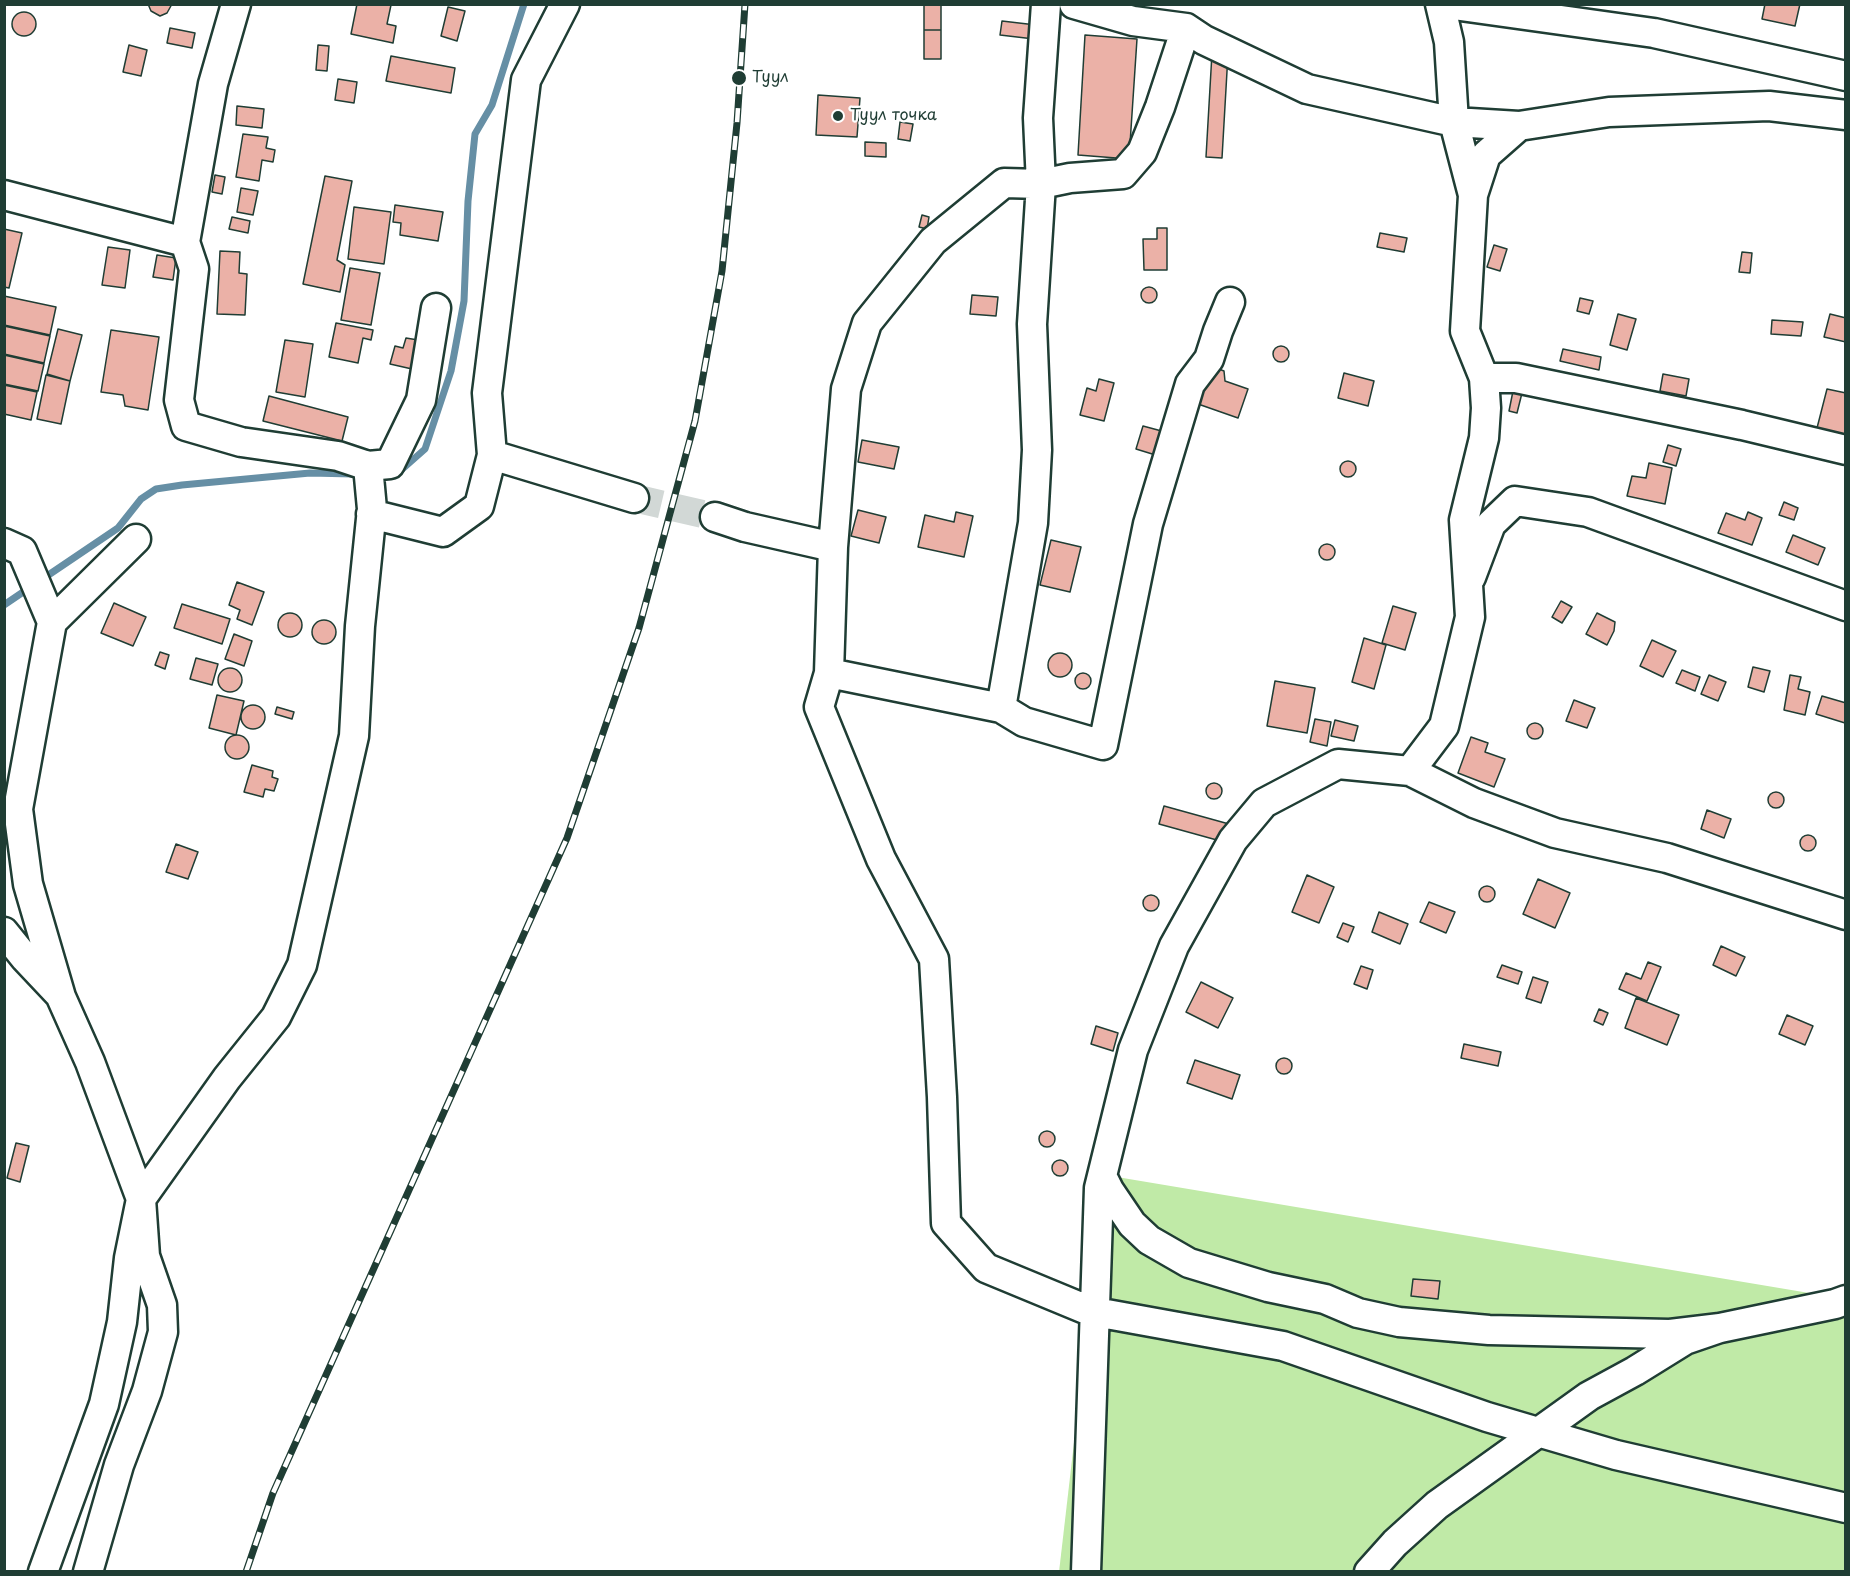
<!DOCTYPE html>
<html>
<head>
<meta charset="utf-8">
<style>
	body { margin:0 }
	#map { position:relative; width:1850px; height:1576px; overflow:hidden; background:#fff; font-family:"Playpen Sans",sans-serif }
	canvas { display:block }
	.frame { position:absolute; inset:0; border:6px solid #1f3d34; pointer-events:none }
</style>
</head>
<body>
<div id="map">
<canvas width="1850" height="1576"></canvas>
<div class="frame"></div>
</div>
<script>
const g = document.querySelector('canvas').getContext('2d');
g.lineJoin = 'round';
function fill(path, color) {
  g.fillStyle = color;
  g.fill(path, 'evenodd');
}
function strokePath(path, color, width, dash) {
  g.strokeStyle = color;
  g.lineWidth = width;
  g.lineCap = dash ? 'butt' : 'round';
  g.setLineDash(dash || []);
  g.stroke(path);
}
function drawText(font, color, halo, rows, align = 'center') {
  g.font = font + ' "Playpen Sans",sans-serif';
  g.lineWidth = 4.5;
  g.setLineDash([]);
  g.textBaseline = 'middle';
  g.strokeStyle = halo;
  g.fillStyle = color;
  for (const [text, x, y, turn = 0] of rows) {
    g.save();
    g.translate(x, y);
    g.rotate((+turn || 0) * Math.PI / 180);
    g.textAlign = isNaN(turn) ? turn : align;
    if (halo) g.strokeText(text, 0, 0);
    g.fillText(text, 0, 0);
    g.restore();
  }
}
fill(new Path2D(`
	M1105,1175L1845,1299V1571L1059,1572Z`), '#c0eaa7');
strokePath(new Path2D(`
	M399,472L425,449L451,371L464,301L468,201L475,134L492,105L524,4
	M41,580L118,528L141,499L156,489L182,485L310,473L353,474
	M4,605L29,588`), '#668fa5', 7);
const building = new Path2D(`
	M148,4H172L167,13L160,16L151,11Z
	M357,4L391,5L387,24L396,26L393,43L351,34Z
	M1765,4H1800L1795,26L1762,19Z
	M924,5H941V30H924Z
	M448,7L465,11L457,41L441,36Z
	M12 24a12 12 0 1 1 24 0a12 12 0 1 1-24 0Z
	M1002,21L1036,25L1034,39L1000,35Z
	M170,28L195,33L192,48L167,43Z
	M924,30H941V59H924Z
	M1085,35L1137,39L1129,159L1078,155Z
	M129,45L147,50L141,76L123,72Z
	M318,45L329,46L327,71L316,70Z
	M1212,53L1228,54L1222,158L1206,157Z
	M391,56L455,68L451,93L386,81Z
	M338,79L357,82L354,103L335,100Z
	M818,95L860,98L857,137L816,135Z
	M237,106L264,109L262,128L236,125Z
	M900,122L913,124L910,141L898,139Z
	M243,134L268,137L266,148L275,150L273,162L262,160L259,181L236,177Z
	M865,142L886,143V157L865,156Z
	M215,175L225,177L222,194L212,192Z
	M325,176L352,181L337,260L345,265L340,292L303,284Z
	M241,188L258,191L253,215L237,212Z
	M395,205L443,212L438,241L400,235L401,223L393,222Z
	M354,207L391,212L384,264L348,259Z
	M922,215L929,217L927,229L919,227Z
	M232,217L250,221L248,233L229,229Z
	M1157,228H1167V270H1144L1143,239H1157Z
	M4,229L22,233L9,288L4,287Z
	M1380,233L1407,238L1404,252L1377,247Z
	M1494,245L1507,249L1500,271L1487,267Z
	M108,247L130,250L125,288L102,285Z
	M220,251L240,252L239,273L247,274L245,315L217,314Z
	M1742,252L1752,253L1750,273L1739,272Z
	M157,255L176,258L173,280L153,277Z
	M350,268L380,273L371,325L341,320Z
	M1141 295a8 8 0 1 1 16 0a8 8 0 1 1-16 0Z
	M972,295L998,297L996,316L970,314Z
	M4,296L56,307L50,335L4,325Z
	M1580,298L1593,301L1589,314L1577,311Z
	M1618,314L1636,319L1627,350L1610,345Z
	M1830,314L1846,318V342L1824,337Z
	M1772,320L1803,322L1801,336L1771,334Z
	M336,323L373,330L371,340L363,338L358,363L329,357Z
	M4,326L50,336L44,363L4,354Z
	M58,329L82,335L70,381L47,374Z
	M111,330L159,337L148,410L125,406L123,395L101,392Z
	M406,338L418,340L412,369L390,364L395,346L403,348Z
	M285,340L313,344L305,397L276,392Z
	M1273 354a8 8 0 1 1 16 0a8 8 0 1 1-16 0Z
	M1563,349L1601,357L1599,370L1560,361Z
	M4,355L44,364L38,391L4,384Z
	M1211,366L1224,371L1225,381L1248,389L1238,418L1198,404Z
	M1344,373L1374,381L1368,406L1338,398Z
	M1663,374L1689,379L1686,396L1660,391Z
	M46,375L70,381L61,424L37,419Z
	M1099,379L1114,383L1104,421L1080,415L1087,388L1096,391Z
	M4,385L37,392L31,420L4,414Z
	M1827,389L1846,393V435L1817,428Z
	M1513,391L1522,393L1517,413L1509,411Z
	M269,396L348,417L342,441L263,421Z
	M1143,426L1169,433L1162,457L1136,449Z
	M862,440L899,447L894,469L858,462Z
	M1668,445L1681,449L1676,466L1663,462Z
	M1340 469a8 8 0 1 1 16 0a8 8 0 1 1-16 0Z
	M1649,463L1672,468L1665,504L1627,496L1632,476L1646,478Z
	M1784,502L1798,508L1794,520L1779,515Z
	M858,510L886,517L879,543L851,536Z
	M956,512L973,516L964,557L918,547L925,515L954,522Z
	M1748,512L1762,518L1752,545L1718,533L1726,513L1745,520Z
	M1793,535L1825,548L1818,565L1786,552Z
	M1051,540L1081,547L1070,592L1040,585Z
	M1319 552a8 8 0 1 1 16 0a8 8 0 1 1-16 0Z
	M237,582L264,592L252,625L237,619L240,610L229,605Z
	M1561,601L1572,607L1562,623L1552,617Z
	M114,603L146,617L133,646L101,633Z
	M182,604L230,619L222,644L174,628Z
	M1393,606L1416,613L1405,650L1382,643Z
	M1597,613L1615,622L1614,631L1607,645L1586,634Z
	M278 625a12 12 0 1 1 24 0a12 12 0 1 1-24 0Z
	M312 632a12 12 0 1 1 24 0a12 12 0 1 1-24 0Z
	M234,634L252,641L244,666L225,659Z
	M1364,638L1386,645L1374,689L1352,682Z
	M1652,640L1676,651L1663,677L1640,666Z
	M160,652L169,655L165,669L155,665Z
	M1048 665a12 12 0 1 1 24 0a12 12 0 1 1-24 0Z
	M196,658L218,664L212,685L190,679Z
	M1753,667L1770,671L1764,692L1748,687Z
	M218 680a12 12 0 1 1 24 0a12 12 0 1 1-24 0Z
	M1682,670L1700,677L1695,691L1676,683Z
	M1075 681a8 8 0 1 1 16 0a8 8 0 1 1-16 0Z
	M1709,675L1726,682L1718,701L1701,694Z
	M1790,675L1801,677L1798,689L1810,692L1805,715L1784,710Z
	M1275,681L1315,688L1307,733L1267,726Z
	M217,695L244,701L236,735L209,728Z
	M1822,696L1846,703L1845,723L1816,714Z
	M1574,700L1595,708L1587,728L1566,721Z
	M241 717a12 12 0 1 1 24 0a12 12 0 1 1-24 0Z
	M277,707L294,712L292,719L275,714Z
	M1315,719L1331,722L1327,746L1310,742Z
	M1335,720L1358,726L1354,741L1331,736Z
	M1527 731a8 8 0 1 1 16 0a8 8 0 1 1-16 0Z
	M225 747a12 12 0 1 1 24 0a12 12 0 1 1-24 0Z
	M1471,737L1488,743L1485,752L1505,759L1494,787L1458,773Z
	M252,765L273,771L272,777L278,779L274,791L265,789L263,797L244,792Z
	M1206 791a8 8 0 1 1 16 0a8 8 0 1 1-16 0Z
	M1768 800a8 8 0 1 1 16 0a8 8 0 1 1-16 0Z
	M1164,806L1229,824L1224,842L1159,824Z
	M1707,810L1731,819L1724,838L1701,829Z
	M1800 843a8 8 0 1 1 16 0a8 8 0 1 1-16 0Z
	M176,844L198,852L188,879L166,872Z
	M1307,875L1334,887L1319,923L1292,912Z
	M1538,879L1570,893L1555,928L1523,914Z
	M1479 894a8 8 0 1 1 16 0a8 8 0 1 1-16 0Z
	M1143 903a8 8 0 1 1 16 0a8 8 0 1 1-16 0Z
	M1429,902L1455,912L1446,933L1420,922Z
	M1379,912L1408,924L1400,944L1372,932Z
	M1343,923L1354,927L1348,942L1337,937Z
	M1721,946L1745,957L1736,976L1713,965Z
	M1648,962L1661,967L1647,1001L1619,989L1626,973L1641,979Z
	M1502,965L1522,972L1518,984L1497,977Z
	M1361,966L1373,970L1367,989L1354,984Z
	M1533,977L1548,982L1541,1003L1526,998Z
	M1201,982L1233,998L1218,1028L1186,1012Z
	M1636,998L1679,1015L1667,1045L1625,1028Z
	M1599,1009L1608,1013L1603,1025L1594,1021Z
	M1787,1015L1813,1026L1805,1045L1779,1034Z
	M1096,1026L1118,1033L1113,1051L1091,1044Z
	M1464,1044L1501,1052L1498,1066L1461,1058Z
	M1276 1066a8 8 0 1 1 16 0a8 8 0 1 1-16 0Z
	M1195,1060L1240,1075L1232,1099L1187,1083Z
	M1039 1139a8 8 0 1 1 16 0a8 8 0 1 1-16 0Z
	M16,1143L29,1146L20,1182L7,1178Z
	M1052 1168a8 8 0 1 1 16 0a8 8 0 1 1-16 0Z
	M1413,1279L1440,1281L1438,1299L1411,1296Z`);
fill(building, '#ebb1a7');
strokePath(building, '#1f3d34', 1.5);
strokePath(new Path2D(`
	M634,498L715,517`), '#d2d8d6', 28, [28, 14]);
const minor = new Path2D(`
	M1046,4L1038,118L1041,184L1004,183L933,241L867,323L846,389L833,547L829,673L1001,708L1024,722L1103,745L1148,524L1190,384L1209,359L1218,331L1230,302
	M1074,4L1133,21L1186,28
	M1440,4L1449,42L1454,122L1473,195
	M1446,4L1654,33L1846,76
	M4,195L185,242L194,269L179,400L186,426L241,442L338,456L368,466L390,464L421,400L436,308
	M185,242L213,84L236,4
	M1484,378H1516L1742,425L1846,450
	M492,455L634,498
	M371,514L443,532L479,506L492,455L487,393L526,80L565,4
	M715,517L745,527L833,547
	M4,543L22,551L52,622
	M1471,577L1491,524L1515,501L1588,512L1846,606
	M829,673L819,707L881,859L934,959L942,1097L946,1223L986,1268L1090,1311L1283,1346L1487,1417L1616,1455L1846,1508
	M1001,708L1033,523L1037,450L1032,324L1041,184L1070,178L1123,174L1142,152L1160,107L1186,28L1204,40L1307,89L1454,122L1519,126
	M1410,771L1444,726L1470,617L1464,520L1484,438L1486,408L1484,378L1465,331L1473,195L1486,155L1519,126L1609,112L1769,106L1846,115
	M4,932L25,958L58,993
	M1102,1176L1109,1190L1132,1224L1149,1240L1189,1263L1268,1287L1325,1299L1358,1313L1399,1322L1489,1330L1670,1334L1720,1328
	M43,1572L104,1404L122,1322L129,1258L141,1199L227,1078L276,1017L302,965L354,736L360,626L372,509L368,466
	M88,1572L119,1465L147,1391L163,1332L162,1305L145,1256L141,1199L90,1062L61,997L28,884L18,809L52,622L136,539
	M1086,1572L1099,1188L1133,1050L1174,946L1233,840L1264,803L1338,764L1410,771L1474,803L1555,833L1667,858L1846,915
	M1369,1572L1395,1543L1437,1505L1589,1396L1635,1371L1685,1340L1720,1328L1835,1304L1846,1300`);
strokePath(minor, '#1f3d34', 33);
strokePath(minor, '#fff', 28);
const rail = new Path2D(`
	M246,1572L273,1493L567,838L639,628L695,421L722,271L737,123L745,4`);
strokePath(rail, '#1f3d34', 7);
strokePath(rail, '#fff', 4.5, [14]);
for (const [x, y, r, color] of [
	[739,78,8,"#1f3d34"],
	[838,116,6,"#1f3d34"]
]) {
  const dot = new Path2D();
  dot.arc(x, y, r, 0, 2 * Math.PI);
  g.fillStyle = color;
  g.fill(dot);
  strokePath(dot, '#fff', 2);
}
drawText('16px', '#1f3d34', '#fff', [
	["Туул",752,78],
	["Туул точка",850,116]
], 'left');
</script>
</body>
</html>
